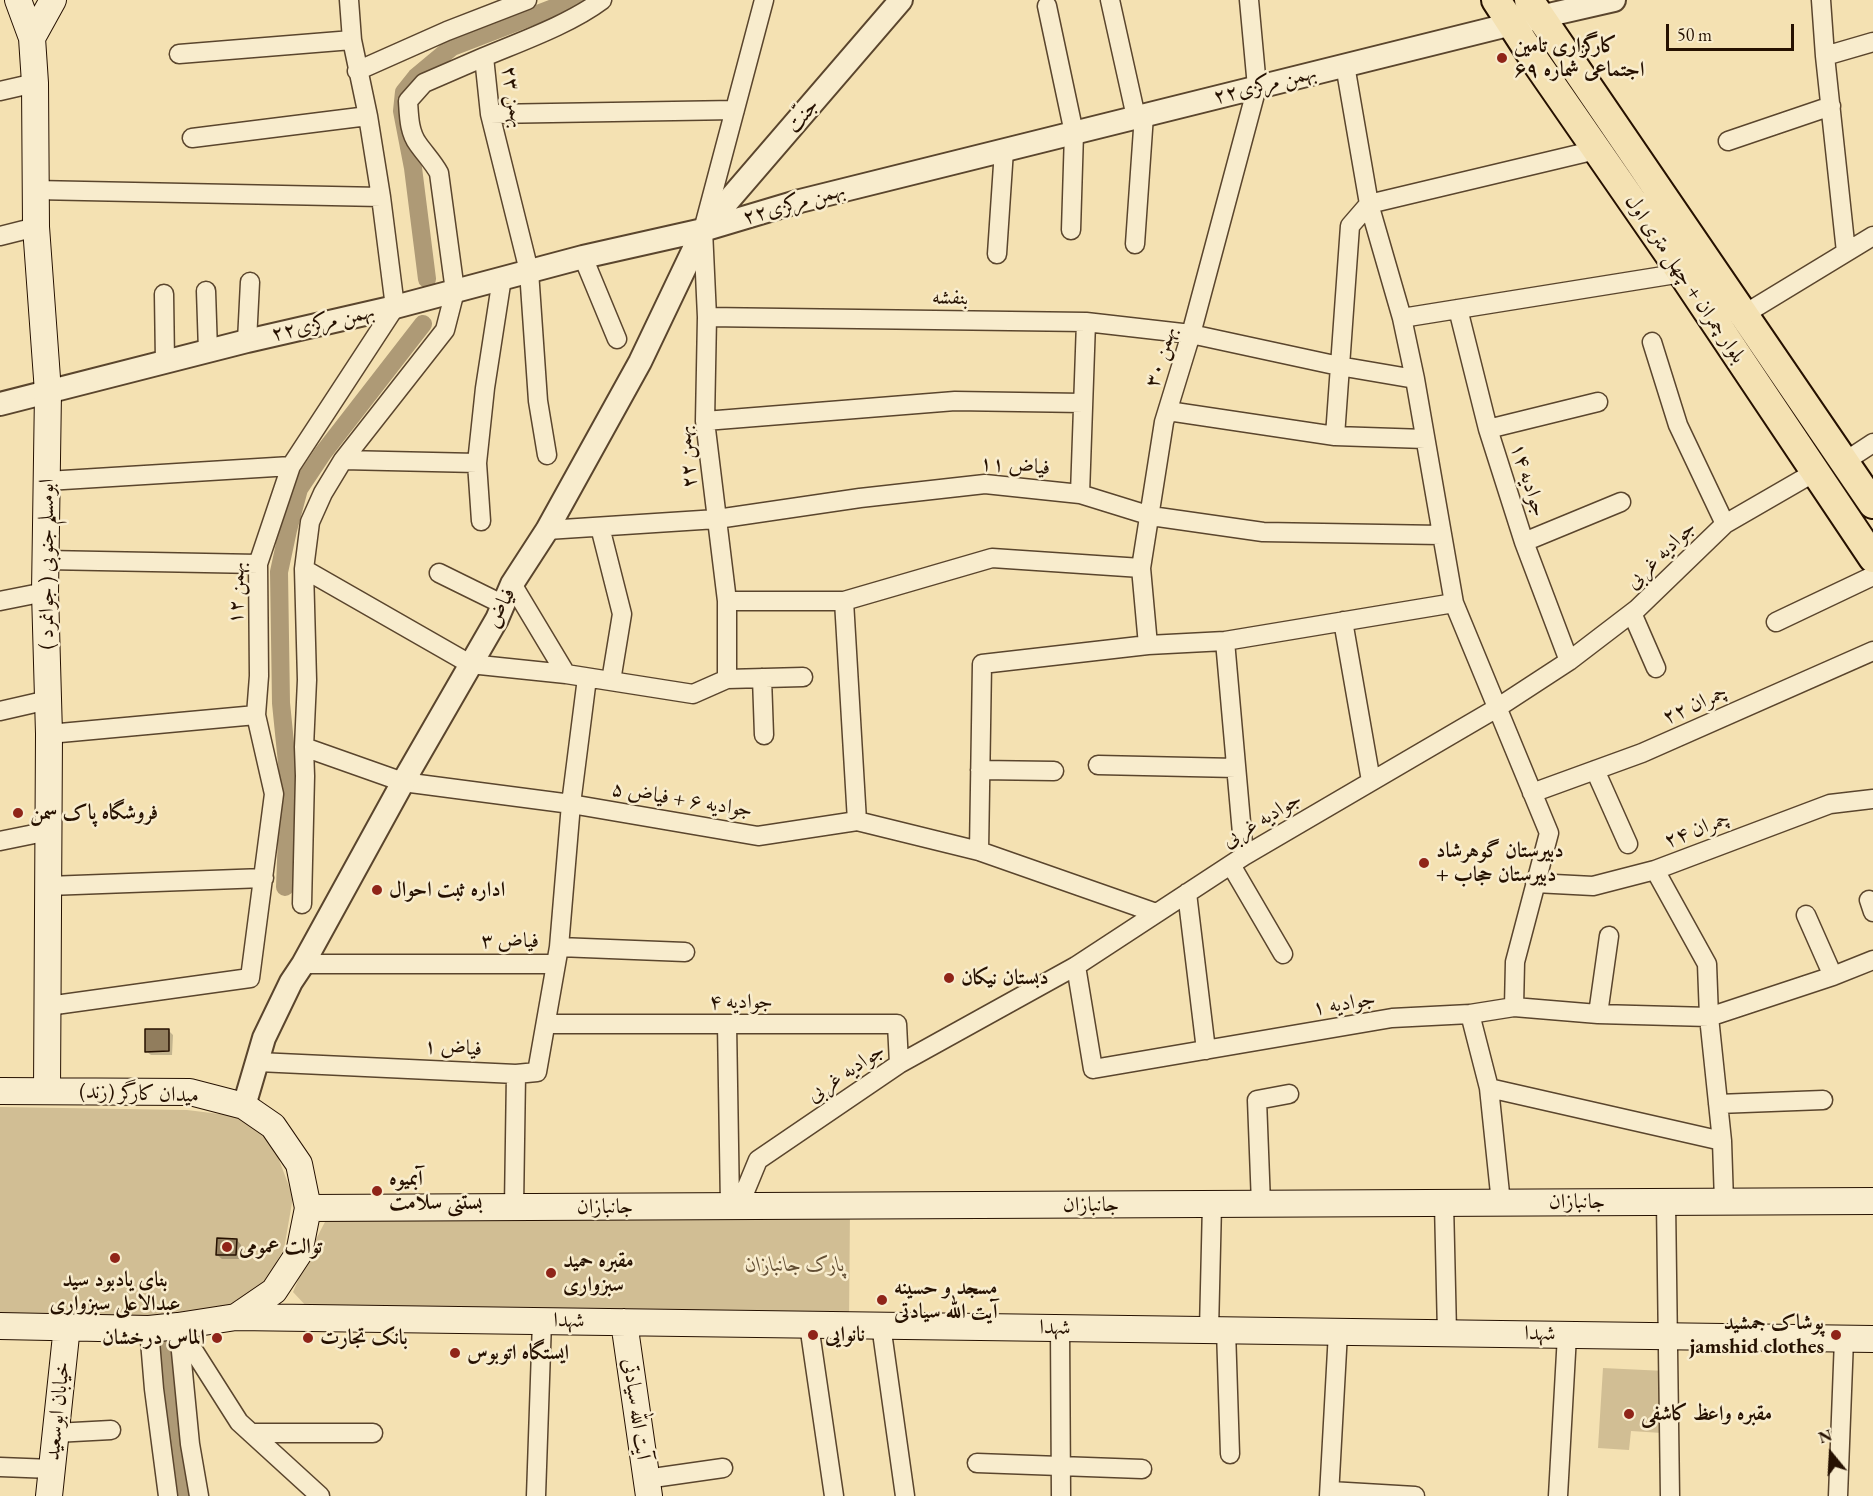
<!DOCTYPE html>
<html>
<head>
<meta charset="utf-8">
<style>
	body { margin:0 }
	#map { position:relative; width:1873px; height:1496px; overflow:hidden; background:#f4e1b2; font-family:"EB Garamond",serif }
	canvas { display:block }
	.north { position:absolute; left:1801px; top:1424px; width:60px; height:60px; -webkit-text-stroke:4px #f8eccd; paint-order:stroke; rotate:342deg; font-size:16px; font-weight:700; line-height:24px; text-align:center; color:#261101 }
	.north::after { content:''; display:block; margin:auto; width:21px; height:27px; background:#261101; clip-path:polygon(50% 0,100% 100%,50% 72%,0 100%) }
	.scale { position:absolute; left:1666px; top:24px; width:128px; height:27px; box-sizing:border-box; border:3px solid #261101; border-top:0; padding-left:8px; font-size:18px; line-height:21px; white-space:nowrap; color:#261101; -webkit-text-stroke:4px #f8eccd; paint-order:stroke }
</style>
</head>
<body>
<div id="map">
<canvas width="1873" height="1496"></canvas>
<div class="north">N</div>
<div class="scale">50 m</div>
</div>
<script>
const g = document.querySelector('canvas').getContext('2d');
g.lineJoin = 'round';
function fill(path, color) {
  g.fillStyle = color;
  g.fill(path, 'evenodd');
}
function strokePath(path, color, width, dash) {
  g.strokeStyle = color;
  g.lineWidth = width;
  g.lineCap = dash ? 'butt' : 'round';
  g.setLineDash(dash || []);
  g.stroke(path);
}
function drawText(font, color, halo, rows, align = 'center') {
  g.font = font + ' "EB Garamond",Amiri,serif';
  g.lineWidth = 5;
  g.setLineDash([]);
  g.textBaseline = 'middle';
  g.strokeStyle = halo;
  g.fillStyle = color;
  for (const [text, x, y, turn = 0] of rows) {
    g.save();
    g.translate(x, y);
    g.rotate((+turn || 0) * Math.PI / 180);
    g.textAlign = isNaN(turn) ? turn : align;
    if (halo) g.strokeText(text, 0, 0);
    g.fillText(text, 0, 0);
    g.restore();
  }
}
fill(new Path2D(`
	M0,1107L187,1110L236,1116L262,1134L278,1157L293,1197L284,1249L262,1286L215,1315L0,1317Z
	M850,1209L849,1322L308,1308L293,1292L314,1243L326,1220Z
	M1603,1368L1665,1371L1662,1433L1631,1431L1629,1450L1598,1448Z`), '#d1be94');
fill(new Path2D(`
	M168,1030L173,1035L172,1055H151L146,1051Z
	M237,1240L241,1245L240,1259H222L217,1255Z`), '#0003');
strokePath(new Path2D(`
	M427,279L413,168L402,111L404,92L416,77L452,47L574,0
	M285,887L289,783L281,703L279,572L288,530L299,489L323,453L423,324
	M165,1348L183,1496`), '#ae9a76', 18);
const building = new Path2D(`
	M145,1029H169V1051L145,1052Z
	M217,1238L237,1239L236,1255H216Z`);
fill(building, '#917d5d');
strokePath(building, '#261101', 1.5);
const minor = new Path2D(`
	M1110,0L1136,117
	M1821,0L1825,56L1846,252
	M1047,6L1074,133L1071,230
	M179,54L352,40
	M1825,56L1873,42
	M1345,65L1369,204L1402,318L1415,379L1454,603L1549,833L1515,962L1514,1007
	M357,71L447,31L527,0
	M0,91L35,83
	M490,114L735,110
	M192,138L368,116
	M1728,141L1831,106
	M35,190L381,197
	M0,236L36,227
	M1135,244L1144,115
	M997,254L1004,150
	M583,257L617,339
	M206,291L208,351
	M164,294L165,362
	M1458,309L1488,429L1524,542L1569,661
	M1743,315L1873,236
	M707,317L1086,322L1191,334L1339,366L1415,379
	M1402,318L1682,273
	M247,341L250,282
	M1652,342L1678,425L1725,524
	M1168,411L1335,436L1425,439
	M705,421L955,401L1083,403
	M1488,429L1598,402
	M1335,436L1350,226L1369,204L1596,150
	M547,455L538,401L529,271L490,114L484,57C522,41 570,24 602,0
	M343,460L477,463
	M1844,462L1873,443
	M47,481L291,466
	M1080,494L1086,322
	M481,521L477,463L485,388L502,278
	M600,527L622,614L611,681
	M547,530L717,519L860,498L985,484L1080,494L1151,516L1263,532L1441,535
	M1524,542L1621,502
	M46,560L258,564
	M304,569L470,664L566,674L693,694L727,679L803,677
	M439,573L504,605
	M512,584L566,674
	M0,601L45,592
	M727,601H844L992,558L1141,568
	M844,601L857,821
	M1632,613L1656,668
	M1343,621L1371,781
	M1776,622L1873,576
	M1225,641L1244,856
	M1148,645L1141,568L1164,422L1191,334L1257,87L1249,0
	M762,678L764,735
	M727,679V601L705,421L707,317L703,230L764,0
	M0,711L48,700
	M49,734L256,715
	M304,747L403,782L571,804L758,836L857,821L979,851L1156,913
	M1098,765L1236,768
	M980,770L1054,771
	M1595,770L1628,844
	M1532,793L1642,753L1873,651
	M0,841L49,831
	M979,851L982,664L1148,645L1225,641L1454,603
	M1231,865L1283,954
	M1655,870L1707,964L1709,1017L1722,1141L1724,1202
	M1535,883L1593,886L1655,870L1830,804L1873,799
	M48,886L264,878
	M1187,893L1206,1050
	M1869,900L1873,912
	M302,904L305,776L304,747L307,680L304,569L310,522L323,493L343,460L445,330L455,291L439,173C433,162 425,154 418,144C409,132 409,116 408,101L424,83L484,57
	M1806,915L1833,976
	M559,947L685,952
	M303,964H556
	M1076,966L1093,1069L1392,1018L1470,1014L1514,1007L1598,1014L1709,1017L1833,976L1873,960
	M48,1006L250,978L274,794L256,715L259,676L258,564L291,466L395,307L381,197L368,116L352,40L349,0
	M1470,1014L1489,1088L1501,1203
	M1598,1014L1609,936
	M546,1024H897L899,1064
	M727,1024L730,1206
	M258,1062L516,1074L537,1072L559,947L571,804L587,678
	M1489,1088L1722,1141
	M1718,1104L1823,1100
	M1666,1202L1670,1496
	M1444,1203L1447,1333
	M1261,1204L1257,1100L1289,1094
	M739,1206L758,1160L899,1064L1076,966L1244,856L1497,708L1569,661L1637,609L1725,524L1815,472
	M514,1207L516,1074
	M809,1325L834,1496
	M881,1325L905,1496
	M178,1326L239,1422L320,1496
	M1060,1328L1061,1496
	M149,1329L154,1389L168,1496
	M1209,1330L1212,1204
	M1226,1330L1230,1454
	M179,1331L190,1444L199,1496
	M55,1433L111,1430
	M251,1433H373
	M977,1463L1142,1469
	M0,1467L52,1469
	M646,1479L723,1468
	M1330,1491L1415,1496
	M536,1496L542,1321
	M1329,1496L1338,1332
	M1558,1496L1567,1335
	M1838,1496L1844,1339`);
const tertiary = new Path2D(`
	M0,404L247,341L395,307L583,257L703,230L800,201L1540,17L1614,0
	M244,1106L264,1038L291,982L303,964L403,782L497,619L512,584L547,530L640,362L703,230L901,0`);
const secondary = new Path2D(`
	M18,0L32,38L35,83L36,227L48,392L45,592L49,734L47,1091
	M32,38L53,0
	M0,1091L190,1092L244,1106L273,1126L299,1164L308,1208L299,1253L274,1291L236,1317L178,1326L149,1329L0,1326
	M308,1208L1873,1201
	M236,1317L1873,1339
	M624,1322L649,1496
	M49,1496L67,1326`);
const primary = new Path2D(`
	M1496,0L1538,65L1682,273L1873,558
	M1529,0L1873,504`);
strokePath(minor, '#5a452d', 21);
strokePath(tertiary, '#5a452d', 26);
strokePath(secondary, '#261101', 28);
strokePath(primary, '#261101', 32);
strokePath(minor, '#f8eccd', 18);
strokePath(tertiary, '#f8eccd', 22);
strokePath(secondary, '#f8eccd', 26);
strokePath(primary, '#f4e1b2', 28);
for (const [x, y, r, color] of [
	[1502,58,6,"#8f2418"],
	[18,813,6,"#8f2418"],
	[1424,863,6,"#8f2418"],
	[377,890,6,"#8f2418"],
	[949,978,6,"#8f2418"],
	[377,1191,6,"#8f2418"],
	[227,1247,6,"#8f2418"],
	[115,1258,6,"#8f2418"],
	[551,1273,6,"#8f2418"],
	[882,1300,6,"#8f2418"],
	[813,1335,6,"#8f2418"],
	[1836,1335,6,"#8f2418"],
	[217,1338,6,"#8f2418"],
	[308,1338,6,"#8f2418"],
	[455,1353,6,"#8f2418"],
	[1629,1414,6,"#8f2418"]
]) {
  const dot = new Path2D();
  dot.arc(x, y, r, 0, 2 * Math.PI);
  g.fillStyle = color;
  g.fill(dot);
  strokePath(dot, '#f8eccd', 2);
}
drawText('bold 21px', '#261101', '#f8eccd', [
	["کارگزاری تامین",1514,46],
	["اجتماعی شماره ۶۹",1514,70],
	["فروشگاه پاک سمن",30,813],
	["دبیرستان گوهرشاد",1436,851],
	["+ دبیرستان حجاب",1436,875],
	["اداره ثبت احوال",389,890],
	["دبستان نیکان",961,978],
	["آبمیوه",389,1179],
	["بستنی سلامت",389,1203],
	["توالت عمومی",239,1247],
	["مقبره حمید",563,1261],
	["سبزواری",563,1285],
	["بنای یادبود سید",115,1280,"center"],
	["عبدالاعلی سبزواری",115,1304,"center"],
	["مسجد و حسینه",894,1288],
	["آیت الله سیادتی",894,1312],
	["پوشاک جمشید",1824,1323,"right"],
	["jamshid clothes",1824,1347,"right"],
	["نانوایی",825,1335],
	["الماس درخشان",205,1338,"right"],
	["بانک تجارت",320,1338],
	["ایستگاه اتوبوس",467,1353],
	["مقبره واعظ کاشفی",1641,1414]
], 'left');
drawText('21px', '#261101', '#f8eccd', [
	["۲۲بهمن مرکزی",1265,85,-14],
	["بهمن ۲۳",513,97,81],
	["جنّت",803,116,-50],
	["۲۲بهمن مرکزی",794,204,-16],
	["بلوار چمران + چهل متری اول",1685,279,56],
	["بنفشه",950,298,1],
	["۲۲بهمن مرکزی",323,323,-13],
	["بهمن ۳۰",1161,357,-73],
	["بهمن ۲۲",687,457,-96],
	["فیاض ۱۱",1015,466,4],
	["جوادیه ۱۴",1528,480,72],
	["جوادیه غربی",1661,555,-44],
	["ابومسلم جنوبی ( جوانمرد )",47,564,-90],
	["بهمن ۱۲",237,593,-88],
	["فیاض",501,608,-64],
	["چمران ۲۲",1695,705,-24],
	["جوادیه ۶ + فیاض ۵",682,800,9],
	["جوادیه غربی",1262,820,-31],
	["چمران ۲۴",1697,830,-21],
	["فیاض ۳",510,941],
	["جوادیه ۴",741,1002],
	["جوادیه ۱",1344,1004,-9],
	["فیاض ۱",453,1048,3],
	["جوادیه غربی",846,1073,-34],
	["میدان کارگر (زند)",139,1094,2],
	["جانبازان",1577,1202],
	["جانبازان",1091,1205],
	["جانبازان",605,1207],
	["شهدا",569,1321,1],
	["شهدا",1055,1328,1],
	["شهدا",1540,1334,1],
	["آیت الله سیادتی",636,1409,82],
	["خیابان ابوسعید",58,1411,-84]
]);
drawText('italic 21px', '#624e34', '#f8eccd', [
	["پارک جانبازان",795,1265]
]);
</script>
</body>
</html>
